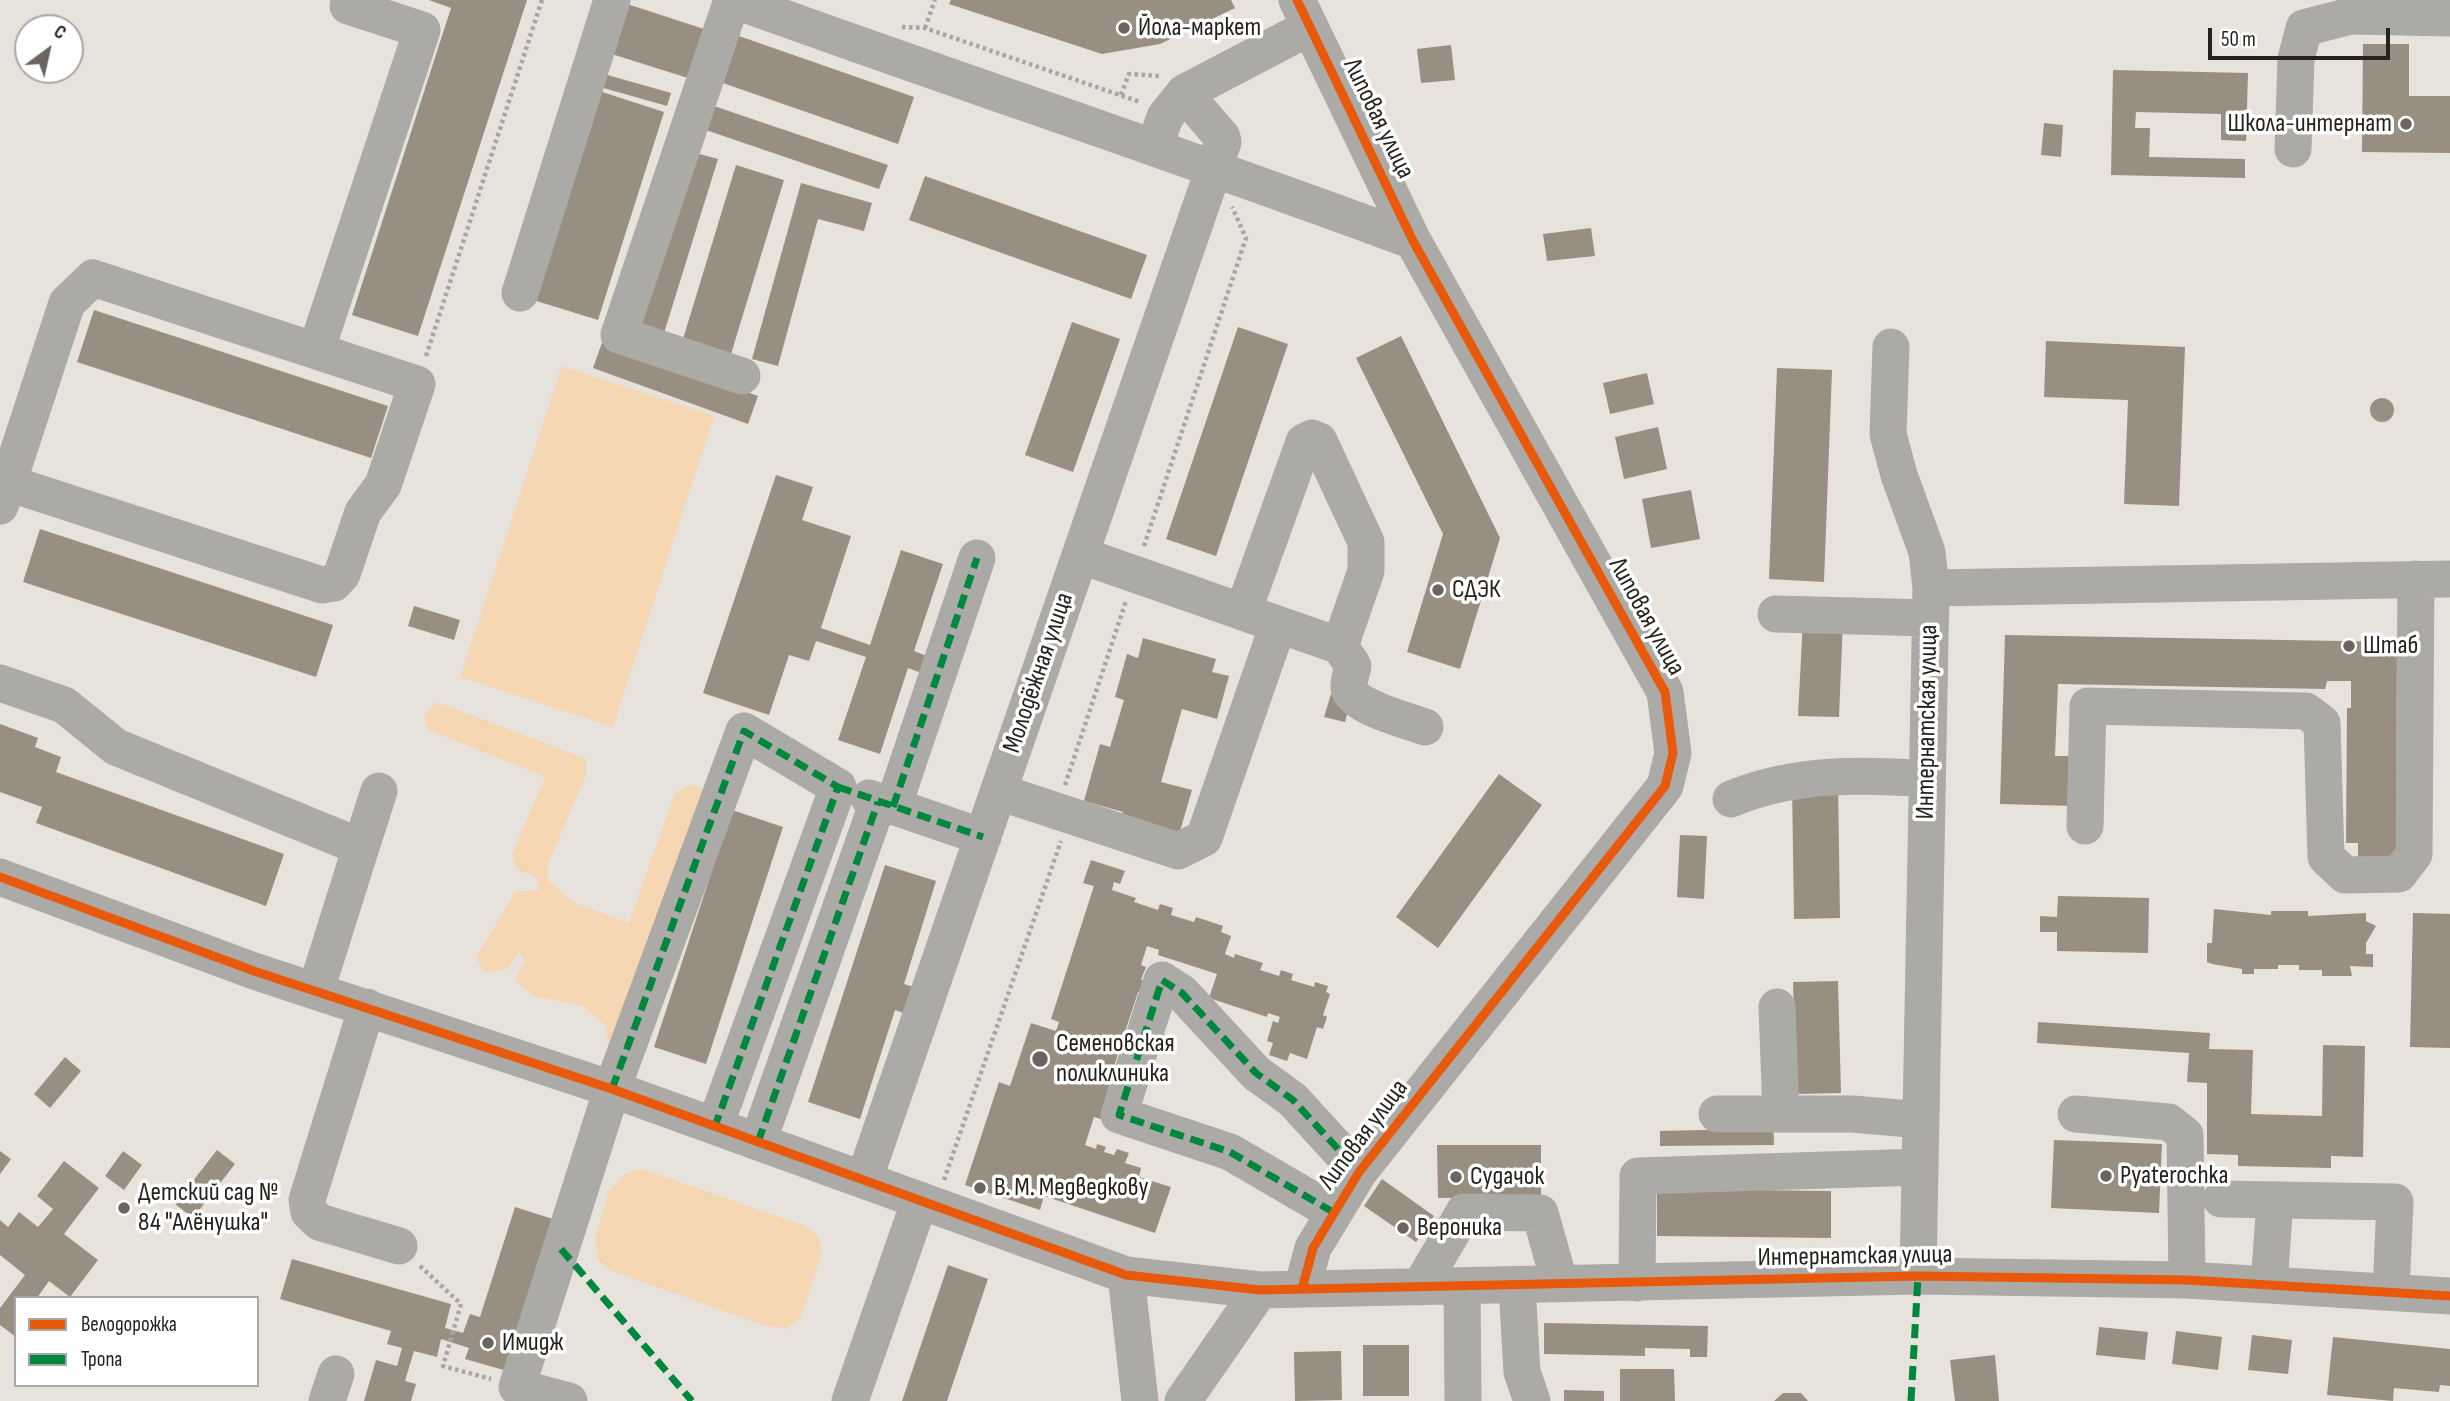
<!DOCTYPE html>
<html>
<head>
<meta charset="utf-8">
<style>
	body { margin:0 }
	#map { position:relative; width:2450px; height:1401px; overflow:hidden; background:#e8e2dc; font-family:"Sofia Sans Condensed",sans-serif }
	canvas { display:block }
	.legend { position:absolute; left:14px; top:1296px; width:245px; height:91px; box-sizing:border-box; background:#fff; border:2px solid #a8a7a5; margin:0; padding:9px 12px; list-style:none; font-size:21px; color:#26221d }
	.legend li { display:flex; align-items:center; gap:14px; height:35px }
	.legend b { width:35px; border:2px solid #a8a7a5 }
	.north { position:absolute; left:14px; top:14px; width:70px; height:70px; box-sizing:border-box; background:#fff; border:2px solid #a8a7a5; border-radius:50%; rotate:33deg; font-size:19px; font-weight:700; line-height:28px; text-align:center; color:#26221d }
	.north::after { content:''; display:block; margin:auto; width:24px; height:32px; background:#6a6560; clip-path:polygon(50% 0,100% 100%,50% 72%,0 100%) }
	.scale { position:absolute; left:2208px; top:28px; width:182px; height:32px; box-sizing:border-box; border:4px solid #26221d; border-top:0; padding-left:9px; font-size:21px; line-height:24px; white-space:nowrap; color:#26221d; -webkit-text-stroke:5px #fff; paint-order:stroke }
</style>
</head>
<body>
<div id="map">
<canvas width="2450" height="1401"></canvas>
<ul class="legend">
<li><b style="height:9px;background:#e8590c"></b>Велодорожка</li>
<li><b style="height:9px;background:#00873e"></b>Тропа</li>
</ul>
<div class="north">С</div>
<div class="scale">50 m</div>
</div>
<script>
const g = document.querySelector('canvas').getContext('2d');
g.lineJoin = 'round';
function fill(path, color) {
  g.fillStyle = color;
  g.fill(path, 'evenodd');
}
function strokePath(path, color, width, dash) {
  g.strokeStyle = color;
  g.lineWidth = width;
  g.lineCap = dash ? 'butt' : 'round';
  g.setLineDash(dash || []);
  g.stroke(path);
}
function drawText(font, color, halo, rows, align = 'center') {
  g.font = font + ' "Sofia Sans Condensed",sans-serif';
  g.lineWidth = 7;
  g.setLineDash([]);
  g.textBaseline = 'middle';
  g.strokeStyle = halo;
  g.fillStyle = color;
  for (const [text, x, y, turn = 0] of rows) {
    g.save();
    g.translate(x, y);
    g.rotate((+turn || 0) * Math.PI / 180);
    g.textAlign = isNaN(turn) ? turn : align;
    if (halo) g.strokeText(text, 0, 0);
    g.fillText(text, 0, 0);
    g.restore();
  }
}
fill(new Path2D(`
	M562,366L714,416L613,727L460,677Z
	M437,702L586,759V775L548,864V880L573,902L629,923L675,793L693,784L710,794L618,1041L608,1043L606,1026L583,1006L533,996L515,981L525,961L519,952L507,969L485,973L476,958L515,892L539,890L537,878L517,869L512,855L545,777L427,729L425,714Z
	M642,1169L805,1226L819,1237L822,1253L800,1319L786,1329L763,1325L609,1270L598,1260L595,1239L608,1192L625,1174Z`), '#f4d6b3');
fill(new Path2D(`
	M429,0H527L418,336L352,315L451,8Z
	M615,0L707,30L691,79L599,50Z
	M951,0H1231L1235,8L1160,44L1102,54L949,4Z
	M736,35L914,97L898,144L720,82Z
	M2363,44H2409V96H2450V153L2362,152Z
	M1451,45L1455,80L1421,83L1417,49Z
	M2113,70L2248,73L2246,141L2221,140V114L2136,112L2135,128H2150L2149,157L2245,159V178L2111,175Z
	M597,72L671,93L667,106L593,85Z
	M596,90L664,112L598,320L530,299Z
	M702,102L888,165L879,189L694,126Z
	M2044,123L2063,125L2061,157L2041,155Z
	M692,152L718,159L664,333L639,326Z
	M736,165L784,180L731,354L683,339Z
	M925,176L1147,255L1131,299L909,220Z
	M801,183L872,203L864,231L818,219L778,366L752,359Z
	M1591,228L1595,256L1547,261L1543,234Z
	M94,310L388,406L371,458L77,362Z
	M1072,322L1120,339L1073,472L1025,455Z
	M1238,327L1288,344L1216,556L1166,539Z
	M1401,336L1500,538L1460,669L1407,652L1443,534L1356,358Z
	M603,340L758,396L748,424L593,368Z
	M2046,341L2185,347L2179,506L2124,504L2128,400L2044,397Z
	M1777,368L1832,370L1824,582L1769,579Z
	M1647,373L1654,404L1610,414L1603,383Z
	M2370 410a12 12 0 1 1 24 0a12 12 0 1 1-24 0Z
	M1658,427L1667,469L1624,479L1615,437Z
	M776,475L813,487L802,520L851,536L821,628L870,645L901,550L943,564L914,651L927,656L921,673L908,668L880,754L838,740L866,657L816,641L809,661L789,655L769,715L703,693Z
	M1691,490L1700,539L1651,548L1642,499Z
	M40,529L333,625L316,677L23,582Z
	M414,606L460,620L454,640L408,626Z
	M1803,619L1843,621L1839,717L1798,716Z
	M2005,635L2397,642L2396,859L2358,858V843H2346L2347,708H2351V681H2327L2325,689L2058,684L2055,756H2076L2074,806L2000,804Z
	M1143,638L1216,659L1212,672L1229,676L1217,719L1182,709L1161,782L1192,790L1178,838L1120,821L1123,812L1084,801L1100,744L1110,747L1124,700L1115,697L1127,654L1138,658Z
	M1331,694L1351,699L1345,722L1324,717Z
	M0,724L38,738L35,747L61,757L56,772L284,854L266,906L36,823L42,807L0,792Z
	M1499,774L1542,805L1438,948L1396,917Z
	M1838,783L1840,918L1794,919L1792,784Z
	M732,810L783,827L706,1064L654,1047Z
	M1680,835L1707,836L1704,899L1677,897Z
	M1091,860L1125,871L1120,884L1114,882L1112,890L1136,898L1134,902L1158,910L1160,904L1173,908L1171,915L1194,922L1196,917L1223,926L1221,932L1231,936L1225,954L1234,958L1235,954L1263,963L1260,970L1279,976L1281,970L1293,974L1291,980L1314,987L1315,982L1328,986L1326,992L1330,994L1323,1015L1327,1017L1323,1029L1317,1027L1307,1059L1290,1053L1287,1061L1269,1055L1273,1043L1267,1041L1273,1021L1278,1023L1280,1017L1268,1013L1267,1017L1209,998L1217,974L1158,955L1159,950L1147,946L1141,965L1146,967L1141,980L1145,981L1142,992H1138L1125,1032L1131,1034L1124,1056L1118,1054L1114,1066L1109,1064L1104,1080L1110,1082L1107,1093L1113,1095L1104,1120L1094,1117L1085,1145L1096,1149L1097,1144L1106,1147L1104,1152L1114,1155L1117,1149L1129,1153L1125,1163L1141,1168L1139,1177L1171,1187L1155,1233L1044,1196L1040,1210L965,1185L999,1082L1010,1086L1031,1023L1056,1031L1059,1022L1051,1019L1094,886L1083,883Z
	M885,865L936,881L904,984L921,989L912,1016L895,1010L860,1119L808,1102Z
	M2058,896L2149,898L2148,953L2057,951V932H2040V916L2057,917Z
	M2214,909L2271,915V911H2308V916L2366,913V921L2376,926L2366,943V954H2373V967L2350,966L2352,976H2322V970H2299V965H2278V969H2254V974H2242V969L2212,964L2207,962V943H2212Z
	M2413,913L2450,914V1048L2410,1047Z
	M1838,981L1841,1093L1796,1094L1793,982Z
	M2038,1022L2210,1033L2209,1049L2253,1050L2251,1114L2322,1116L2323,1045L2365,1046L2363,1157L2331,1156V1168L2238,1166V1155L2207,1154V1083L2187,1082L2189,1053L2037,1043Z
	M65,1057L81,1071L50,1108L34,1094Z
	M1773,1119L1774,1145L1660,1146V1131L1746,1129Z
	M2054,1140L2162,1144L2159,1213L2051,1208Z
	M1437,1145H1541V1197L1438,1198Z
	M217,1150L235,1164L193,1218L175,1204Z
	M0,1151L11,1159L0,1174Z
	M123,1151L142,1165L124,1190L105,1176Z
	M64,1161L99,1188L64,1234L98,1260L70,1297L49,1281L37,1298H16V1337L0,1325V1308L25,1275L0,1255V1220L8,1227L19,1212L38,1227L53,1209L37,1196Z
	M1382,1179L1434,1216L1416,1242L1364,1206Z
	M1657,1189L1831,1191V1238L1657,1236Z
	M515,1207L559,1221L511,1372L465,1359L469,1348L441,1339L437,1357L414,1351L405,1381L416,1384L411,1401H364L376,1360L397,1366L402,1348L387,1344L391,1331L280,1299L292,1259L451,1304L445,1328L463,1333L470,1314L480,1317Z
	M948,1265L988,1279L947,1401H902Z
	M1544,1323L1708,1326L1707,1357H1690V1349L1645,1348V1356L1544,1354Z
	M2099,1327L2148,1332L2145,1360L2096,1355Z
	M2176,1331L2222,1337L2218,1370L2172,1364Z
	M2252,1335L2292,1340L2288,1374L2248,1370Z
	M2333,1337L2450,1349V1386L2440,1385L2439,1392L2394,1388L2393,1401L2327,1395Z
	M1363,1345H1409V1396H1363Z
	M1341,1351L1342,1400L1295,1401L1294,1352Z
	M1995,1355L1999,1401H1955L1950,1360Z
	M1620,1369H1674L1675,1401H1620Z
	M1564,1390L1604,1391V1401H1564Z
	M1783,1393H1801L1808,1401H1774Z`), '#998e82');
strokePath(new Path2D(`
	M902,27L925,28L1140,102
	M925,28L935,0
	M1121,95L1129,74L1160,76
	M426,356L542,0
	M1144,546L1246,238L1232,207
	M1065,785L1126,601
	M944,1180L1061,841
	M420,1266L461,1304L443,1366L491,1379`), '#a8a6a1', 4.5, [3.5, 3.5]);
strokePath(new Path2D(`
	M732,0L619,335L742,376
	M734,0C960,82 1188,157 1413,241
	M1297,0L1413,241L1665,692L1673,753L1665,786L1359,1172L1313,1248L1302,1289
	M1155,146L1165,117L1184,93L1310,27
	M2293,149L2296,59L2304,28L2350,16L2450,18
	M520,293L612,0
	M1891,347L1888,434L1899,475L1927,552L1931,588L1918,1276
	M316,351L422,30L348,6L350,0
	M0,506L8,483L67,303L93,278L417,384L383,485L363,512L342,574L334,583L322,585L8,483
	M1080,555L1340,646L1353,666C1352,672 1348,682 1349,688C1352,707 1409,721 1425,727
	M1931,588L2450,579
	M1243,612L1304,442L1312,438L1319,441L1366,542V571L1340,646
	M1776,614L1930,618
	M0,683L64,705L116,747L361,847L316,990
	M999,792L1178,851L1204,838L1278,625
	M869,798L983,837
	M1731,799C1793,773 1861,774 1927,779
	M893,807L977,558
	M2085,826L2088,706L2306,711L2322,723L2326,857L2345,875L2399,874L2414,854L2416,579
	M361,847L379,791
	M0,877L254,971L612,1089L1126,1275L1260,1290L1918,1276L2187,1280L2450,1296
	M367,1007L307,1200L309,1212L319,1222L399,1246
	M1777,1007L1781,1114
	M1717,1114H1853L1921,1120
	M2076,1114L2169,1122L2185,1135L2187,1280
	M758,1142L878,802
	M864,1180L1223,142L1222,137L1184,93
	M2221,1199L2395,1202L2391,1292
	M1333,1212L1230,1152L1119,1115L1162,980L1182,993L1256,1073L1293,1100L1359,1172
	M1126,1275L1140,1401
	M1637,1283L1638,1176L1920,1167
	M1517,1285L1522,1372L1532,1401
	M2269,1285L2275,1200
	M1462,1286L1463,1401
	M1420,1287L1464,1212L1540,1213L1560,1284
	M327,1401L336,1374
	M569,1401L517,1387L612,1089L744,731L838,787L715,1126
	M850,1401L920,1200
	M1183,1401L1260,1290`), '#acaaa6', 37);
strokePath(new Path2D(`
	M838,787L983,837
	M893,807L977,558
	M612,1089L744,731L838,787L715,1126
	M758,1142L878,802
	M1333,1212L1230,1152L1119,1115L1162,980L1182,993L1256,1073L1293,1100L1359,1172
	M561,1249L692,1401
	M1911,1401L1918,1276`), '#00873e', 7, [14, 7]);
strokePath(new Path2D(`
	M1297,0L1413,241L1665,692L1673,753L1665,786L1359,1172L1313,1248L1302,1289
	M0,877L254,971L612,1089L1126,1275L1260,1290L1918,1276L2187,1280L2450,1296`), '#e8590c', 9);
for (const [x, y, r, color] of [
	[1124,28,7,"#6a6560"],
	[2406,124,7,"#6a6560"],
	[1438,590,7,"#6a6560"],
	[2349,646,7,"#6a6560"],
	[1040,1059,9,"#6a6560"],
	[2106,1176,7,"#6a6560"],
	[1456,1177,7,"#6a6560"],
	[980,1188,7,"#6a6560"],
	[124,1208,7,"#6a6560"],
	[1403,1228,7,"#6a6560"],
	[488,1343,7,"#6a6560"]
]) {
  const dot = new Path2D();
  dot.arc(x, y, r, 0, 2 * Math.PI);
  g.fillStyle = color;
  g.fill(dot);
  strokePath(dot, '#fff', 2.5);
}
drawText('26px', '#26221d', '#fff', [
	["Йола-маркет",1138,28],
	["Школа-интернат",2392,124,"right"],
	["СДЭК",1452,590],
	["Штаб",2363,646],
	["Семеновская",1056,1044],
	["поликлиника",1056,1074],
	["Pyaterochka",2120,1176],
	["Судачок",1470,1177],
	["В. М. Медведкову",994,1188],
	["Детский сад №",138,1193],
	["84 \"Алёнушка\"",138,1223],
	["Вероника",1417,1228],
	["Имидж",502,1343]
], 'left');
drawText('26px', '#26221d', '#fff', [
	["Липовая улица",1378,119,64],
	["Липовая улица",1646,617,61],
	["Молодёжная улица",1039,673,-71],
	["Интернатская улица",1928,722,-89],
	["Липовая улица",1364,1135,-53],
	["Интернатская улица",1855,1257,-1]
]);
</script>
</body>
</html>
